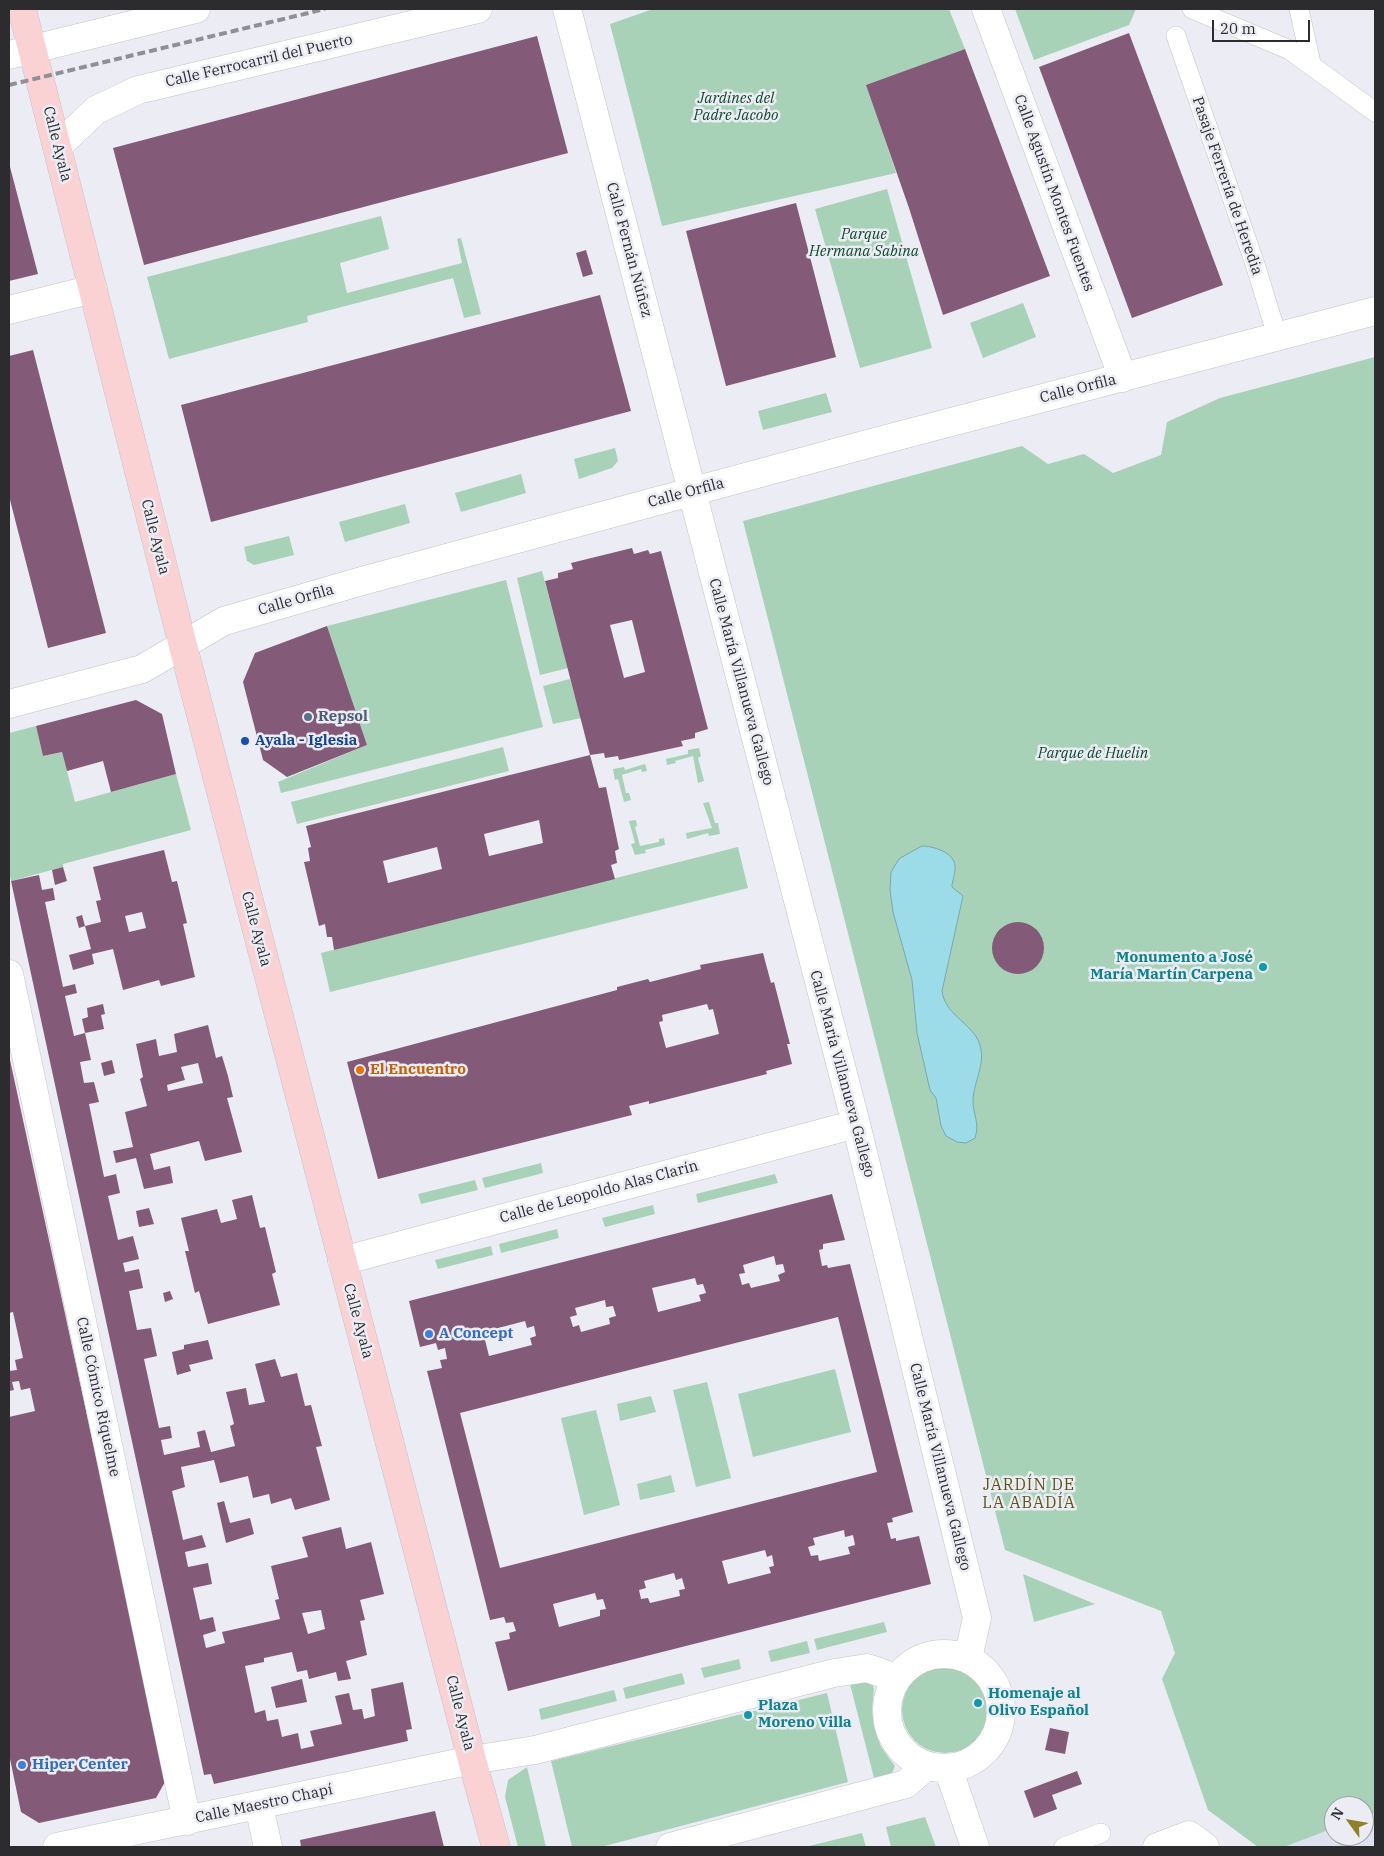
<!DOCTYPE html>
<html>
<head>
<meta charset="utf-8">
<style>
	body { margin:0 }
	#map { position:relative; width:1384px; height:1856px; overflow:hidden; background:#ebecf4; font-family:"IBM Plex Serif",serif }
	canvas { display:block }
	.frame { position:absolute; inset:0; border:10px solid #2c2c2f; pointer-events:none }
	.north { position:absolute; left:1324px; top:1796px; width:50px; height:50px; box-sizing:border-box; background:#ebecf4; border:1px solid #9f9fa5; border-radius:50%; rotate:302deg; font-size:14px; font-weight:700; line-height:20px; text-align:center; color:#2c2c2f }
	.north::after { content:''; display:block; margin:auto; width:18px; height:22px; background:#8e8128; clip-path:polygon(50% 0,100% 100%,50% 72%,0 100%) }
	.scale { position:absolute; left:1212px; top:20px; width:98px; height:22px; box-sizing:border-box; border:2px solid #2c2c2f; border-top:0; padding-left:6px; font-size:15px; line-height:18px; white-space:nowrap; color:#2c2c2f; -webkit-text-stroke:4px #ebecf4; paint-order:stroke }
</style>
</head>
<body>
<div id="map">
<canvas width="1384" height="1856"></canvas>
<div class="frame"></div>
<div class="north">N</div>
<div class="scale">20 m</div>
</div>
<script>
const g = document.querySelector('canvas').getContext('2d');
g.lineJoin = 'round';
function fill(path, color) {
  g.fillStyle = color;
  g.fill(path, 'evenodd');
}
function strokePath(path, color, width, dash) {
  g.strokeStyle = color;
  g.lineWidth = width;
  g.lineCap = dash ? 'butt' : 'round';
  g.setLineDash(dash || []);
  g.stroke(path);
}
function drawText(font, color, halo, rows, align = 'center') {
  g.font = font + ' "IBM Plex Serif",serif';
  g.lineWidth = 5;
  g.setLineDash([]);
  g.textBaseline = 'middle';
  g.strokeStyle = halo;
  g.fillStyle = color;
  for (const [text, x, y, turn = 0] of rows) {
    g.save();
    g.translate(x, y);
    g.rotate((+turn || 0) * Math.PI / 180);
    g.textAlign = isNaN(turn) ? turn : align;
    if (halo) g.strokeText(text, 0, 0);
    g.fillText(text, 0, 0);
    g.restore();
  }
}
fill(new Path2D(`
	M1375,1813V1847H1284L1334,1828V1836H1364V1817Z`), '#dfe0f0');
fill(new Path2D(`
	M653,9H949L965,49L867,85L896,173L662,226L610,24Z
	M1015,9H1136L1129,25L1034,60Z
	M887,189L932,348L860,368L815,209Z
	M381,216L389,249L340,263L347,293L462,263L457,239L461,238L481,314L464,318L453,278L307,316L308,322L169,359L147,277Z
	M1023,303L1036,337L983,358L970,323Z
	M1375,357V1813L1364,1817V1806H1334V1828L1284,1847H1258L1208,1810L1162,1679L1175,1653L1161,1611L1005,1550L743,521L1022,446L1048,464L1084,454L1113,473L1161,455L1167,422L1220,398Z
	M826,393L832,412L763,430L758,411Z
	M615,448L618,461L612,468L579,479L574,459Z
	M521,474L526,493L461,512L455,493Z
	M405,504L410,523L345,542L339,522Z
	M289,536L294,555L254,565L247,561L244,547Z
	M542,571L568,668L540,675L517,578Z
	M506,580L543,727L281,793L278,782L367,745L327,626Z
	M570,679L581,718L553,724L543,686Z
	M36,726L43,756L62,752L75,802L176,774L191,830L63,864V867L11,881L9,871V733Z
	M503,747L509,771L297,824L291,802Z
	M699,748L701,756L698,758L704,781L698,783L693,756L675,761L676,763L667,765L666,759L688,754V750Z
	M645,764L647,771L642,772L641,769L622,775L626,793H629L631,800L624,802L618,779L615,780L613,769L624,767L625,770Z
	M709,802L715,823H718L720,834L709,836L708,833L687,839L686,833L712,828L703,803Z
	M636,820L637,826L635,827L640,846L659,842V839L664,838L665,845L645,850L646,853L635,855L631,844L635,843L629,821Z
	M738,847L748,888L330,992L321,953Z
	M541,1163L543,1173L485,1188L482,1178Z
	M775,1174L778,1183L698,1203L696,1194Z
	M475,1180L478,1190L421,1204L418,1194Z
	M653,1205L655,1214L605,1227L602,1218Z
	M557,1229L559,1238L501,1253L499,1244Z
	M491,1246L493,1255L438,1269L435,1260Z
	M835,1369L851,1432L753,1457L738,1394Z
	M707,1382L731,1478L696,1487L673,1390Z
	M651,1396L656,1412L620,1421L617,1404Z
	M596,1410L620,1505L584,1515L561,1418Z
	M671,1475L675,1492L640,1500L637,1484Z
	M1023,1574L1095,1604L1034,1622Z
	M884,1622L887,1632L817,1650L814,1639Z
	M807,1641L810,1653L771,1662L768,1651Z
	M739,1659L741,1669L704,1678L701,1668Z
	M902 1710a43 43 0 1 1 86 0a43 43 0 1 1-86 0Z
	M682,1673L685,1684L626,1699L623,1688Z
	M865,1681L872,1684L874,1688L872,1709L874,1727L881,1747L895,1766L892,1773L874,1778L850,1684Z
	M614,1690L617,1701L541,1720L539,1709Z
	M827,1693L848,1782L601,1847H572L551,1761Z
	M527,1767L546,1847H518L505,1797L508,1780Z
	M925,1817L936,1847H891L886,1827Z
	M862,1833L866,1847H805Z`), '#a8d2b7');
const water = new Path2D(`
	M922,846C933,846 954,852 955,866C956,872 952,881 952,887L963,896L942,991C945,1014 968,1021 978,1040C988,1061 974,1079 973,1100C973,1116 980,1122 975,1138L966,1143L957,1142L946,1136L941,1126L936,1098L930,1090L917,1033L912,980L893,912L890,890L891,872L899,859Z`);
fill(water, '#9cdce8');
strokePath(water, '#7aa7b0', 1);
fill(new Path2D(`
	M1129,33L1223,285L1132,318L1039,67Z
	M537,36L568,153L144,265L113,148Z
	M965,49L1050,276L943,315L909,208L866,85Z
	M9,163L38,274L9,281Z
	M796,203L836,357L726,386L686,231Z
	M586,250L593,274L583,277L576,253Z
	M600,295L631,411L211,522L181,405Z
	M33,350L106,633L48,648L9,496V356Z
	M632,548L634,554L648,550L650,554L661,551L708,729L695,733V738L681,741L683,746L619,760L618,756L605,758L604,753L590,755L545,581L558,578V573L573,569L571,563ZM632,620L645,672L624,678L610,625Z
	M327,626L367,745L287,777L263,760L243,682L255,653Z
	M136,700L162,714L176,774L111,792L103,761L67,771L62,752L43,756L36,726Z
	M590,755L599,788L606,787L619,849L615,851L617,863L611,865L615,879L334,950L332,937H327L325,924L319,926L304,862L310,861L308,848L311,847L306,826ZM539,820L543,843L489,856L484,834ZM437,847L442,869L388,883L383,861Z
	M164,850L172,882L177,881L187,923L183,924L195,977L161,986L159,980L123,990L113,949L92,954L94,964L73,970L69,955L91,949L85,926L101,922L96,901L101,900L93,867ZM142,912L146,928L129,932L125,916Z
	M63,867L67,881L55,885L52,870Z
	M39,875L42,890L53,888L55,900L45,902L63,987L75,984L77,993L65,996L74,1036L85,1033L91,1060L80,1062L84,1083L94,1082L99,1102L89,1104L104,1177L116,1174L120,1193L108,1196L118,1240L133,1236L139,1259L123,1263L125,1272L139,1269L143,1288L129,1291L137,1330L151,1328L157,1356L144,1359L159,1428L170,1426L172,1438L161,1440L164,1455L200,1447L197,1432L205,1430L211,1452L235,1446L230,1426L234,1424L226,1392L246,1388L249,1405L265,1402L255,1364L275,1359L281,1377L297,1373L305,1406L311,1405L322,1446L316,1447L330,1500L295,1510L291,1498L271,1504L269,1494L253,1498L248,1476L220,1483L214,1460L181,1467L185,1487L172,1491L183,1540L202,1535L206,1547L185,1552L188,1567L208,1563L212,1584L193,1588L200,1620L213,1617L216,1631L203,1635L206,1648L225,1643L222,1632L280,1619L275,1600L279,1599L271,1566L308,1557L302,1537L341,1527L346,1549L371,1542L384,1594L360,1600L365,1620L360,1621L367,1655L346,1661L351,1679L338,1681L336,1672L309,1679L307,1670L297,1672L292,1652L264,1658V1662L245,1666L255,1713L265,1710L267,1721L278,1719L282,1737L298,1733L301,1749L314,1746L310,1731L342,1724L335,1696L349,1693L353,1710L362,1709L364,1719L375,1716L371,1689L403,1682L412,1729L406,1730L408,1741L214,1784L211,1774L204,1775L11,881ZM321,1610L325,1629L308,1634L302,1613Z
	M82,915L85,926L79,928L76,917Z
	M992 948a26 26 0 1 1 52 0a26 26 0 1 1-52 0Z
	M763,953L771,983L774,982L790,1044H787L792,1064L766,1071L767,1074L649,1104V1101L629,1106L632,1115L378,1179L347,1062L617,990V987L648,979L650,982L701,969L700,965ZM707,1004L709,1010L713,1009L719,1034L666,1048L659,1022L663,1021L662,1015Z
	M103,1004L105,1014L101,1015L104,1029L85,1033L82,1019L88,1017L87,1008Z
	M208,1025L216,1058L222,1056L228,1076L233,1097L227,1098L242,1152L205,1161L199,1141L150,1154L154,1170L170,1166L173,1183L144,1189L136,1158L116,1163L113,1151L133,1147L125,1112L147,1106L140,1079L143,1077L136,1044L156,1039L159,1056L177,1052L174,1034ZM198,1063L203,1083L168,1091L167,1085L185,1080L181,1067Z
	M10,1060L166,1780L156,1798L39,1823L21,1812L9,1754V1417L35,1411L30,1388L21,1390L19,1381L12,1382L14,1390L9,1391V1371L17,1370L15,1360L23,1358L13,1312L9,1313Z
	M112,1060L115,1073L104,1076L101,1063Z
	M832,1194L845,1240L823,1244V1249L819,1250L822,1266L827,1265L828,1268L850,1264L913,1512L892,1518L893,1522L887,1523L891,1539L896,1538V1541L919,1536L931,1584L508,1691L495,1642L510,1639L509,1633L516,1631L513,1622L506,1623L504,1617L490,1620L427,1371L442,1368L440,1360L447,1359L445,1348L438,1350L436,1343L420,1347L409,1301ZM774,1256L776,1265L783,1264L785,1272L778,1275L780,1281L751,1288L749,1283L742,1285L739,1274L745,1273L743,1265ZM695,1278L697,1285L703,1284L706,1293L699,1295L701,1301L658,1312L652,1288ZM605,1300L606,1307L613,1306L616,1316L609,1318L610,1324L581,1332L579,1325L573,1327L570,1317L577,1315L575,1308ZM838,1317L877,1472L500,1568L460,1413ZM525,1321L527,1328L534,1326L536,1336L530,1338L532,1345L489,1356L483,1332ZM844,1530L845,1537L853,1535L855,1545L848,1547L850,1554L819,1561L818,1555L811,1556L808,1547L815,1545L813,1538ZM765,1550L767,1557L772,1555L774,1566L769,1567L771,1573L728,1584L722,1561ZM674,1573L676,1580L682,1578L685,1589L679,1590L680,1596L650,1603L648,1598L641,1599L639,1590L646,1588L644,1581ZM595,1593L597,1600L603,1599L606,1609L600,1610V1616L559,1627L553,1604Z
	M252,1195L260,1228L265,1227L276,1272L272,1274L280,1305L208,1324L199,1291L195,1293L185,1251H189L181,1218L217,1209L221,1223L237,1219L232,1200Z
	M149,1208L154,1224L139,1227L136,1211Z
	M170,1291L173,1299L165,1302L163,1293Z
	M208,1340L213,1359L189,1365L191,1371L177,1375L172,1352L184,1349V1345Z
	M224,1501L230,1523L250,1518L254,1534L226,1543L217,1503Z
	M302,1679L307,1702L276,1708L271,1687Z
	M1050,1728L1069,1732L1065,1754L1045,1750Z
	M1077,1771L1082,1784L1052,1795L1057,1809L1034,1818L1024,1791Z
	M435,1811L444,1847H301L300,1840Z`), '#835b78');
const lane = new Path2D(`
	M1192,9L1290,50L1375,112
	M1299,9L1311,63
	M1176,36L1255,264L1277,336
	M1064,1847L1101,1833`);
const street = new Path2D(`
	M567,9L856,1124L977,1618L968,1658
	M986,9L1123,378
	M9,55L196,9
	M57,147L96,110L138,90L478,9
	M9,310L93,289
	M9,704L142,669L224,621L362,581L875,442L1375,311
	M9,974L187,1821
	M342,1261L856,1124
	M887 1711a57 57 0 1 1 114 0a57 57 0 1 1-114 0Z
	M948,1768L975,1847
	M259,1806L268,1847
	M57,1847L472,1760L535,1750L834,1673L867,1668L896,1678
	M670,1847L906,1784L926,1766
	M1157,1847L1189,1835L1205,1847`);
const secondary = new Path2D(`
	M22,9L183,646L472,1760L496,1847`);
strokePath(lane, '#c3c3cb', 20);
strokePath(street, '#c3c3cb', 29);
strokePath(secondary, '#c3c3cb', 29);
strokePath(lane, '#fff', 19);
strokePath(street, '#fff', 28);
strokePath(secondary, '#fad2d3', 28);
strokePath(new Path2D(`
	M9,85L325,9`), '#8f9095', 4, [8, 4]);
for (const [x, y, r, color] of [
	[308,717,5,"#5c6f8a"],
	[245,741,5,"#1a4fb4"],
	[1263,967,5,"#0f9aa8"],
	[360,1070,5,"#e8710a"],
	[429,1334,5,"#3f7fe0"],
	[978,1703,5,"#0f9aa8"],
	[748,1715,5,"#0f9aa8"],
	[22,1765,5,"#3f7fe0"]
]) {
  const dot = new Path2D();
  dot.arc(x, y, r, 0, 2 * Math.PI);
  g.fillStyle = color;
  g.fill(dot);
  strokePath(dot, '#ebecf4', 2);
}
drawText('15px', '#2c2c2f', '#ebecf4', [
	["Calle Ferrocarril del Puerto",259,61,-13],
	["Calle Ayala",57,144,76],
	["Pasaje Ferrería de Heredia",1227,186,71],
	["Calle Agustín Montes Fuentes",1054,193,70],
	["Calle Fernán Núñez",629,250,75],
	["Calle Orfila",1078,389,-14],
	["Calle Orfila",686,493,-15],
	["Calle Ayala",155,537,76],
	["Calle Orfila",296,600,-16],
	["Calle María Villanueva Gallego",741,682,75],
	["Calle Ayala",256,929,75],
	["Calle María Villanueva Gallego",842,1074,75],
	["Calle de Leopoldo Alas Clarín",599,1192,-15],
	["Calle Ayala",358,1321,75],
	["Calle Cómico Riquelme",98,1397,78],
	["Calle María Villanueva Gallego",940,1467,76],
	["Calle Ayala",460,1713,76],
	["Calle Maestro Chapí",264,1804,-12]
]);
drawText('italic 15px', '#104a2d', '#ebecf4', [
	["Jardines del",736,99],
	["Padre Jacobo",736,116],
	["Parque",864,235],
	["Hermana Sabina",864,252],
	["Parque de Huelin",1093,754]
]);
drawText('bold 15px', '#4e5e75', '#ebecf4', [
	["Repsol",318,717]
], 'left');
drawText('bold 15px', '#164399', '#ebecf4', [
	["Ayala - Iglesia",255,741]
], 'left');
drawText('bold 15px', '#0d838f', '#ebecf4', [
	["Monumento a José",1253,958,"right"],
	["María Martín Carpena",1253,975,"right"],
	["Homenaje al",988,1694],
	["Olivo Español",988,1711],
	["Plaza",758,1706],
	["Moreno Villa",758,1723]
], 'left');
drawText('bold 15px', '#c56008', '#ebecf4', [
	["El Encuentro",370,1070]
], 'left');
drawText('bold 15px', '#366cbe', '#ebecf4', [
	["A Concept",439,1334],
	["Hiper Center",32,1765]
], 'left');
g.letterSpacing = '1px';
drawText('16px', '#5d5518', '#ebecf4', [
	["JARDÍN DE",1029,1485],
	["LA ABADÍA",1029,1503]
]);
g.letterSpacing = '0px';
</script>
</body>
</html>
